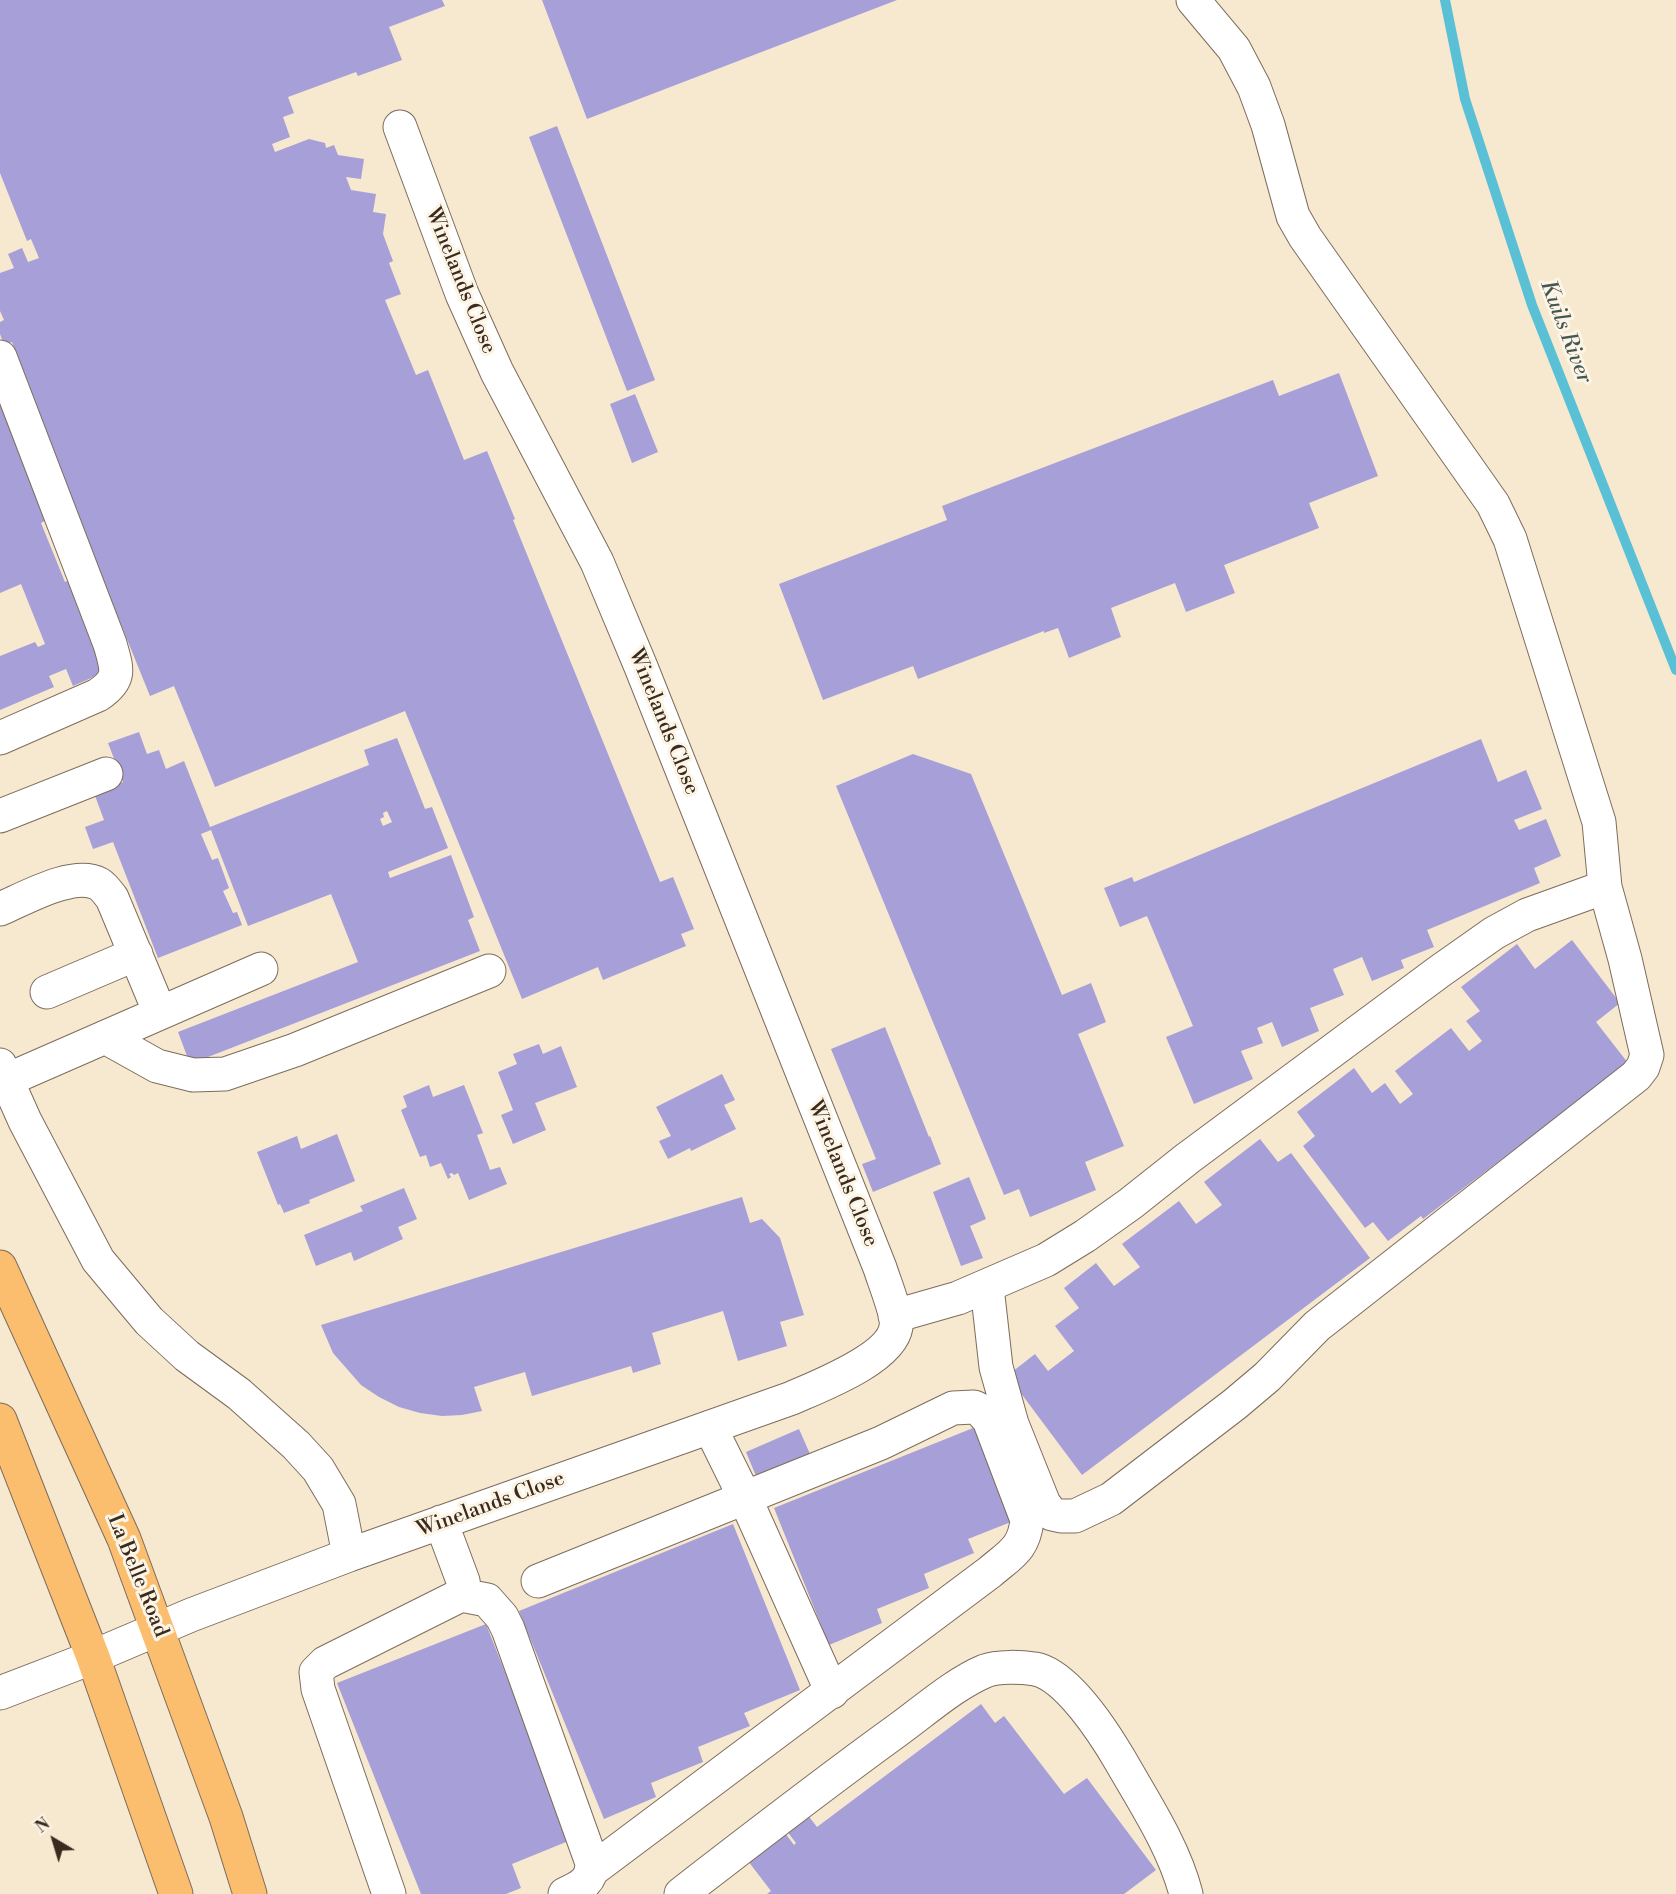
<!DOCTYPE html>
<html>
<head>
<meta charset="utf-8">
<style>
	body { margin:0 }
	#map { position:relative; width:1676px; height:1894px; overflow:hidden; background:#f7e8d0; font-family:"Libre Bodoni",serif }
	canvas { display:block }
	.north { position:absolute; left:24px; top:1810px; width:60px; height:60px; -webkit-text-stroke:4px #fcf5e5; paint-order:stroke; rotate:322deg; font-size:16px; font-weight:700; line-height:24px; text-align:center; color:#3b2a1e }
	.north::after { content:''; display:block; margin:auto; width:21px; height:27px; background:#3b2a1e; clip-path:polygon(50% 0,100% 100%,50% 72%,0 100%) }
</style>
</head>
<body>
<div id="map">
<canvas width="1676" height="1894"></canvas>
<div class="north">N</div>
</div>
<script>
const g = document.querySelector('canvas').getContext('2d');
g.lineJoin = 'round';
function strokePath(path, color, width, dash) {
  g.strokeStyle = color;
  g.lineWidth = width;
  g.lineCap = dash ? 'butt' : 'round';
  g.setLineDash(dash || []);
  g.stroke(path);
}
function fill(path, color) {
  g.fillStyle = color;
  g.fill(path, 'evenodd');
}
function drawText(font, color, halo, rows, align = 'center') {
  g.font = font + ' "Libre Bodoni",serif';
  g.lineWidth = 6;
  g.setLineDash([]);
  g.textBaseline = 'middle';
  g.strokeStyle = halo;
  g.fillStyle = color;
  for (const [text, x, y, turn = 0] of rows) {
    g.save();
    g.translate(x, y);
    g.rotate((+turn || 0) * Math.PI / 180);
    g.textAlign = isNaN(turn) ? turn : align;
    if (halo) g.strokeText(text, 0, 0);
    g.fillText(text, 0, 0);
    g.restore();
  }
}
strokePath(new Path2D(`
	M1445,0L1465,99L1532,305L1676,670`), '#59c0d6', 10);
fill(new Path2D(`
	M0,0H442L445,6L389,27L402,60L358,76L356,72L288,97L294,113L283,117L290,137L272,144L275,152L309,139L325,143L326,148L334,145L338,155L364,159L361,179L346,177L351,190L376,194L373,212L386,214L383,234L393,261L389,263L401,294L385,300L416,375L428,370L464,460L487,451L515,519L513,520L660,882L673,877L694,929L681,934L686,946L603,980L598,967L522,999L405,711L215,787L174,686L150,696L45,437L17,448L46,520L41,523L65,582L75,577L105,672L73,686L66,669L49,676L54,687L0,710V656L35,642L38,647L45,644L21,584L0,593V399L30,387L12,342L4,345L0,334V322L4,320L0,311V273L14,268L8,254L22,248L28,262L39,258L31,239L27,241L0,173Z
	M542,0H897L587,119Z
	M557,126L655,380L627,391L529,137Z
	M1339,373L1378,476L1309,503L1319,528L1224,565L1235,593L1186,612L1175,583L1111,608L1121,637L1069,658L1058,628L1044,633V631L918,679L913,666L823,700L779,584L947,520L942,506L1273,380L1279,396Z
	M635,394L658,452L632,463L610,404Z
	M139,732L147,754L159,750L166,769L184,761L210,827L369,765L364,750L397,738L425,809L432,807L448,848L388,872L390,878L451,855L474,917L468,920L480,951L190,1064L178,1032L358,962L331,894L248,926L211,830L201,834L212,860L218,858L229,888L223,891L233,913L237,912L242,925L158,958L113,842L93,849L85,827L104,820L94,793L123,782L108,743ZM387,811L392,822L383,826L380,819L384,817L383,813Z
	M1481,739L1498,782L1526,770L1542,809L1514,820L1519,830L1546,819L1561,856L1534,868L1540,883L1427,930L1434,947L1401,960L1404,968L1372,981L1362,957L1333,969L1344,995L1310,1008L1319,1031L1282,1047L1272,1022L1257,1028L1263,1043L1241,1051L1253,1079L1194,1104L1166,1037L1193,1026L1147,916L1120,927L1104,888L1132,877L1134,882Z
	M913,754L971,774L1062,995L1091,983L1106,1022L1078,1034L1124,1146L1085,1162L1096,1190L1030,1217L1019,1189L1004,1195L836,786Z
	M1572,940L1620,1003L1596,1022L1628,1063L1423,1219L1421,1216L1388,1241L1373,1222L1365,1228L1303,1146L1315,1136L1297,1112L1354,1068L1372,1093L1385,1083L1400,1104L1413,1094L1395,1071L1451,1028L1469,1051L1482,1041L1466,1021L1480,1011L1461,987L1517,944L1535,969Z
	M885,1027L929,1137L930,1136L941,1164L873,1192L862,1164L876,1159L831,1049Z
	M539,1044L543,1054L561,1046L577,1087L535,1103L546,1130L513,1144L501,1115L513,1110L498,1072L517,1064L513,1054Z
	M722,1074L735,1100L724,1105L736,1129L691,1151L690,1148L668,1159L659,1141L671,1136L656,1107Z
	M429,1085L433,1097L464,1085L483,1133L477,1135L490,1170L500,1167L507,1184L469,1200L458,1173L454,1175L452,1173L449,1174L451,1177L448,1179L441,1163L430,1167L426,1155L420,1157L401,1110L407,1107L403,1096Z
	M337,1134L355,1181L309,1200L310,1203L284,1213L280,1204L278,1205L257,1152L297,1136L301,1149Z
	M1260,1139L1278,1162L1291,1153L1370,1258L1082,1475L1020,1392L1003,1379L1035,1354L1048,1371L1074,1351L1055,1326L1079,1308L1064,1288L1096,1263L1114,1286L1140,1267L1122,1244L1179,1201L1196,1224L1222,1205L1204,1182Z
	M969,1177L986,1219L970,1226L983,1258L961,1266L933,1192Z
	M404,1188L417,1219L398,1227L403,1239L354,1261L351,1252L316,1266L304,1235L363,1211L360,1206Z
	M742,1197L750,1223L762,1219L780,1238L804,1315L780,1322L787,1346L738,1361L723,1311L652,1333L661,1364L633,1373L631,1366L532,1396L525,1372L474,1387L482,1411L462,1415L442,1416L420,1413L399,1407L379,1397L361,1385L333,1353L321,1325Z
	M983,1424L1021,1518L968,1539L974,1553L924,1574L929,1588L877,1609L882,1623L829,1645L774,1508Z
	M799,1429L810,1454L756,1476L746,1452Z
	M733,1524L800,1690L744,1713L750,1726L698,1747L703,1762L651,1783L656,1797L604,1819L519,1611Z
	M486,1624L571,1840L512,1864L521,1888L506,1894H421L337,1683Z
	M981,1704L995,1723L1004,1716L1064,1794L1087,1778L1156,1870L1124,1894H767L771,1891L745,1857L782,1829L794,1845L796,1843L786,1830L807,1814L817,1827Z`), '#a79fd7');
const minor = new Path2D(`
	M0,357L110,644C117,669 122,679 98,695L0,738
	M0,816L106,774
	M0,909C24,899 74,870 99,884C104,887 108,893 112,898L160,1013
	M47,992L136,954
	M105,1037L157,1066L193,1075L225,1074L295,1050L489,971
	M0,1065L25,1121L98,1260L149,1321L187,1356L239,1394L296,1445L318,1469L339,1504L349,1555
	M7,1080L261,969
	M987,1287L996,1367L1012,1424L1044,1504L1052,1514L1061,1516H1075L1111,1499L1235,1404L1267,1377L1317,1326L1636,1076L1643,1067L1647,1055L1625,959L1605,887L1599,822L1510,539L1493,504L1305,237L1293,216L1268,125L1254,87L1234,49L1193,0
	M895,1316L958,1298L1046,1260L1085,1236L1130,1204L1188,1158L1440,971L1494,933L1527,915L1605,887
	M710,1427L745,1498L832,1692
	M538,1581L881,1443L953,1408L974,1407L980,1410L989,1420L1027,1520C1024,1549 1011,1554 990,1572L592,1870
	M461,1595L487,1600L502,1617L508,1629L592,1863C592,1881 581,1887 565,1894
	M0,1693L78,1663L191,1615L349,1555L792,1398C819,1386 891,1359 896,1327C898,1315 884,1281 880,1268L641,667L597,562L497,372L462,294L400,127
	M389,1894L318,1689L316,1672L325,1663L461,1595L464,1587L463,1581L441,1522
	M681,1894C752,1839 823,1784 895,1732C923,1712 954,1684 985,1671C998,1666 1021,1667 1035,1669C1067,1675 1104,1733 1120,1760C1144,1802 1174,1847 1186,1894`);
const major = new Path2D(`
	M0,1267L124,1539L226,1817L250,1894
	M0,1420L93,1657L176,1894`);
strokePath(minor, '#7d6c5c', 35);
strokePath(major, '#7d6c5c', 35);
strokePath(minor, '#fff', 33);
strokePath(major, '#fbbd6e', 33);
drawText('21px', '#3b2a1e', '#fcf5e5', [
	["Winelands Close",460,281,68],
	["Winelands Close",663,722,68],
	["Winelands Close",842,1174,68],
	["Winelands Close",491,1505,-20],
	["La Belle Road",137,1576,68]
]);
drawText('italic 22px', '#445755', '#fcf5e5', [
	["Kuils River",1565,332,69]
]);
</script>
</body>
</html>
